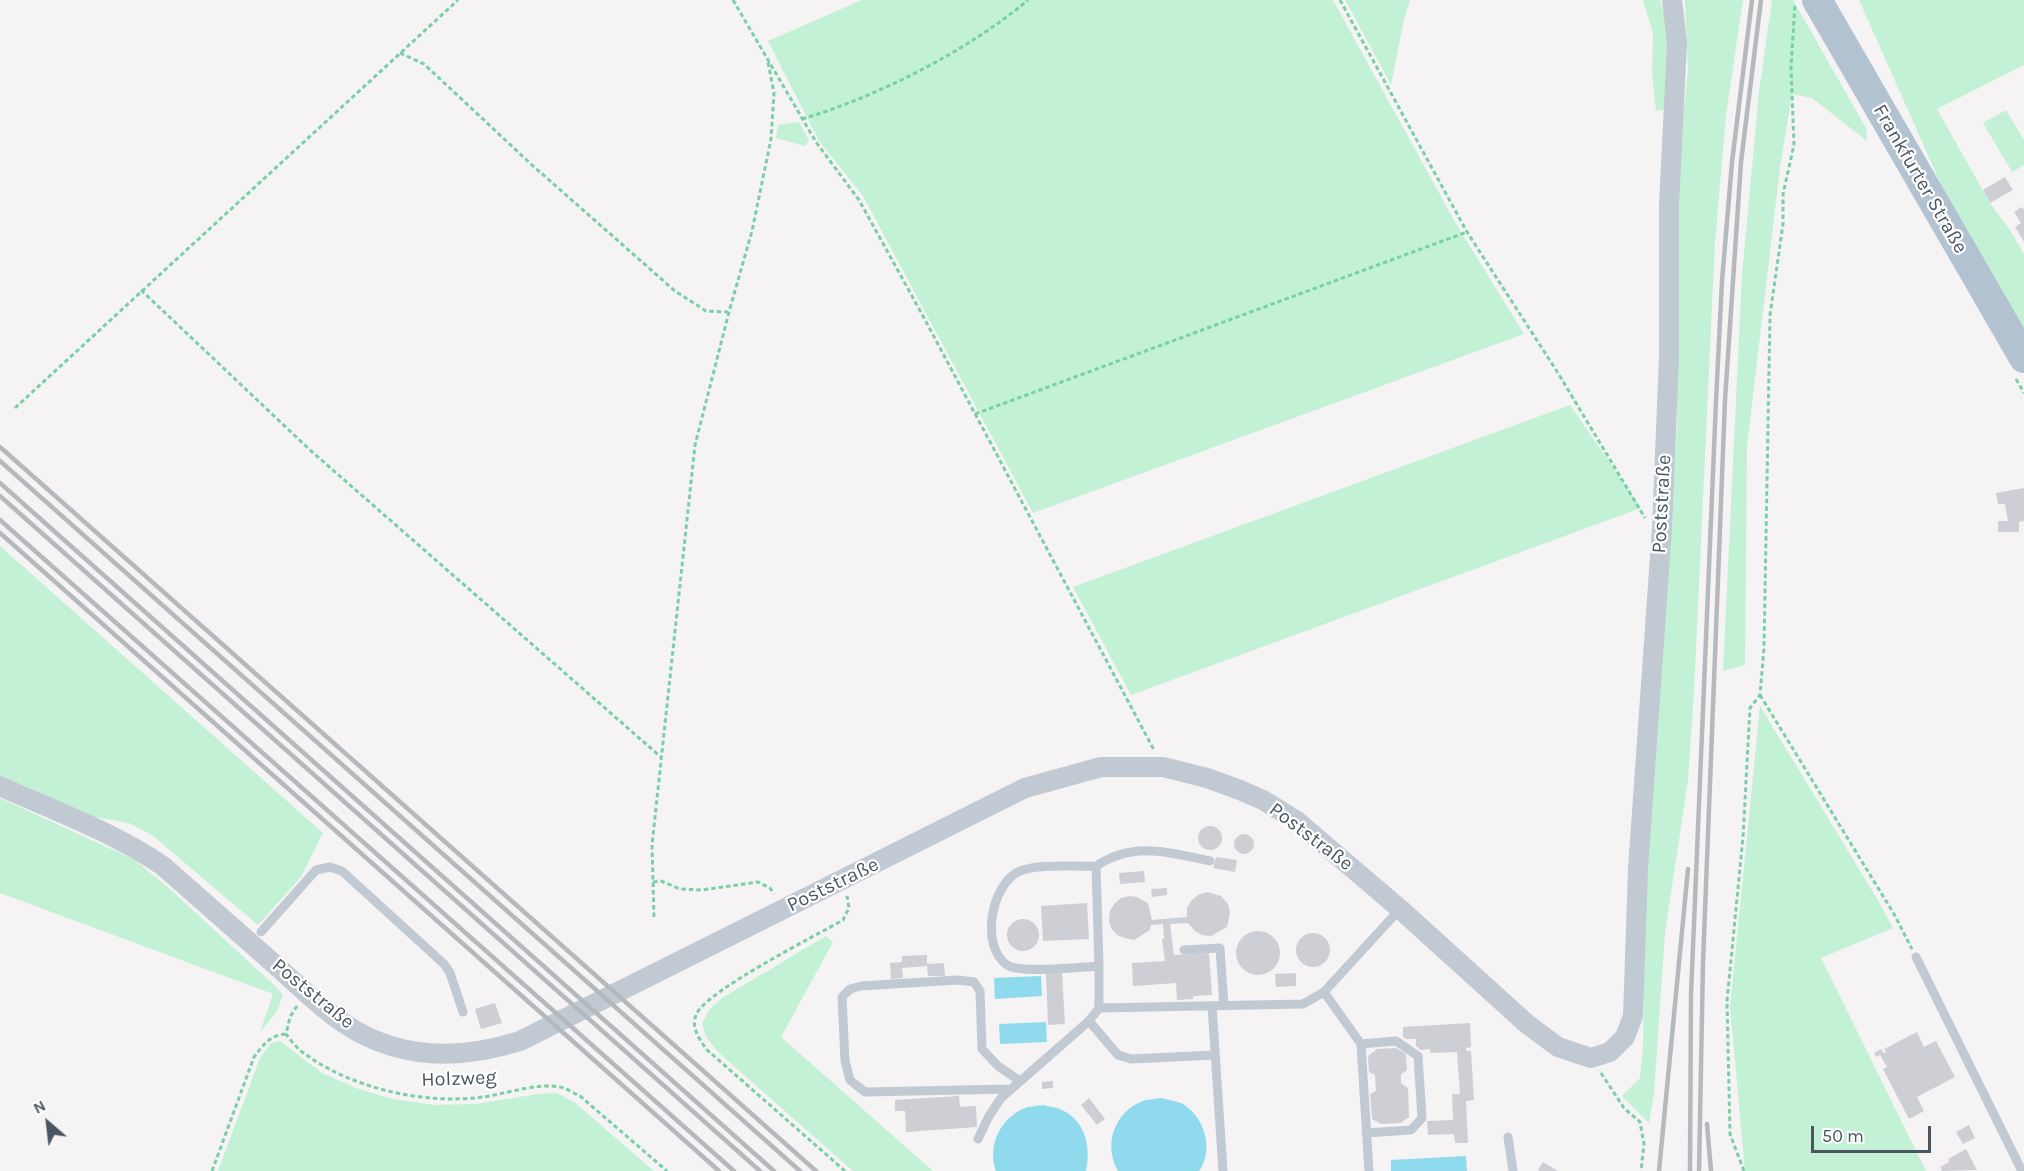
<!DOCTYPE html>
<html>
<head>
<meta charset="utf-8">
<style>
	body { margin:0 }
	#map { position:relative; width:2024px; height:1171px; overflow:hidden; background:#f5f3f3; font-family:Karla,sans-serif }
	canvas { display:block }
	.north { position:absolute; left:18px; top:1093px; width:60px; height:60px; -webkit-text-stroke:4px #fff; paint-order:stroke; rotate:332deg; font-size:16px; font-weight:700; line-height:24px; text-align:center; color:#4a5661 }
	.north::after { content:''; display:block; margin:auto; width:21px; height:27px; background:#4a5661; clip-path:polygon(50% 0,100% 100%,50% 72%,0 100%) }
	.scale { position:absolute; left:1811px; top:1126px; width:120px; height:27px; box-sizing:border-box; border:3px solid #4a5661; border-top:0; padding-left:8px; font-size:18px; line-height:21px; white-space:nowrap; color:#4a5661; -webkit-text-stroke:4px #fff; paint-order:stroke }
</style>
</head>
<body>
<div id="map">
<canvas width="2024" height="1171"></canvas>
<div class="north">N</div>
<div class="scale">50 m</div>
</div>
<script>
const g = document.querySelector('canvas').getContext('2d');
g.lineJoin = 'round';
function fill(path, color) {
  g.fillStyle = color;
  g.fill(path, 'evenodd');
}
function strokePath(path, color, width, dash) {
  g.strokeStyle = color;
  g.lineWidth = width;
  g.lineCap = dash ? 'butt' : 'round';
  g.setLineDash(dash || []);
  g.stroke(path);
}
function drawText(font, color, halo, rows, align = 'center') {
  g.font = font + ' Karla,sans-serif';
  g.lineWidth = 4.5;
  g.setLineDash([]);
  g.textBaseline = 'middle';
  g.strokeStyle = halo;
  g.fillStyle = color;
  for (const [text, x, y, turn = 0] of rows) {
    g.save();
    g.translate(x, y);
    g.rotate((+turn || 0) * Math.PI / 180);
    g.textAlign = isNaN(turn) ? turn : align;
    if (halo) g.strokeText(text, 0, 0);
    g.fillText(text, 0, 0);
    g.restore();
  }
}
fill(new Path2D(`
	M862,0H1333L1455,222L1524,334L1033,513L863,196L819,141L768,41Z
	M1345,0H1410L1404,19L1391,85Z
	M1643,0H1660L1668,28L1664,110L1656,111L1652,74L1653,33Z
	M1685,0H1743L1726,115L1715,242L1694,691L1688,781L1665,932L1654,1093L1649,1123L1622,1096L1640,1078L1643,1047L1645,910L1677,424L1675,333L1678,160L1688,72Z
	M1772,0H1793L1866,128L1867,141L1812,98L1792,94L1780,168L1747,446L1745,665L1723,671L1742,275L1759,92Z
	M1859,0H2024V65L1937,109L1990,203L2010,230L2024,254V331L1947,198Z
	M2006,110L2024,140V165L2012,172L1983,123Z
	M799,122L809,140L805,146L776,138L778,125Z
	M1570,405L1641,508L1131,695L1073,587Z
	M0,546L323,833L301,877L258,925L152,835L129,823L95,817L0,775Z
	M1760,706L1879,902L1893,928L1821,958L1926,1171H1745L1730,1007Z
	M0,798L135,860L171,890L276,987L283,995L277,1011L260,1032L273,994L0,893Z
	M826,936L833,942L781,1037L933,1171H853L718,1052L706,1037L702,1023L710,1009L722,998Z
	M280,1041L322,1073L356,1088L393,1099L434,1105L475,1104L538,1094L557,1093L574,1102L654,1171H218L260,1058L271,1043Z`), '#c3f1d5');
fill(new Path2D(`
	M1041,976L1042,996L995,999L994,978Z
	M1046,1022L1047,1042L1000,1044L999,1024Z
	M1162,1098C1168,1100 1175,1101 1181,1103C1204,1115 1215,1150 1199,1171H1118C1103,1145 1114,1112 1143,1101C1148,1099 1156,1099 1162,1098Z
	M1044,1105C1050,1107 1057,1107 1062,1110C1086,1121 1091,1148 1086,1171H996C987,1146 1000,1118 1025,1108C1030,1106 1038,1106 1044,1105Z
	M1466,1156L1467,1171H1391V1160Z`), '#90daee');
fill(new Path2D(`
	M2005,177L2013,190L1990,203L1983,190Z
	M2022,207L2024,210V242L2015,227L2021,223L2014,212Z
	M2024,488V521L2019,522V532H1998V521H2008L2005,504H1998L1996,493Z
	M1198 838a12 12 0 1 1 24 0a12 12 0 1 1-24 0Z
	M1234 844a10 10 0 1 1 20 0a10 10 0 1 1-20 0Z
	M1216,857L1237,860L1235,872L1213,868Z
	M1144,871L1145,882L1120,884L1119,873Z
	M1151,889L1167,888V895L1152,897Z
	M1207,892L1221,896L1228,904L1230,913L1227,927L1211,936L1202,935L1195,931L1188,923L1170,924L1174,955L1209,953L1212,995L1193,996V999L1177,1000L1176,983L1133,986L1132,963L1165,961L1162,939H1164L1163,924L1151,925L1150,930L1134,940L1125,938L1117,935L1111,928L1109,921L1110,911L1114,904L1121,898L1130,896L1137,897L1148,903L1152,920L1187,917V908L1191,901L1198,895Z
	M1087,903L1089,939L1043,941L1041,906Z
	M1007 935a16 16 0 1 1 32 0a16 16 0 1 1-32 0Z
	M1236 953a22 22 0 1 1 44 0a22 22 0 1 1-44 0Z
	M1296 950a17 17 0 1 1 34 0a17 17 0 1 1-34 0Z
	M927,955V964L944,963L945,976H928L927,966L902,968L903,978L891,979L890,963L902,962V956Z
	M1062,972L1065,1024L1048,1025L1046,973Z
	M1296,973V986L1276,987L1275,974Z
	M495,1003L502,1023L481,1029L475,1009Z
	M1470,1023L1471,1047L1466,1048L1467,1051H1471L1474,1100L1466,1101L1468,1143H1455L1454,1134L1428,1135L1427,1121L1453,1120L1452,1094H1460L1457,1052L1430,1053V1049L1421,1050L1416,1046V1039H1406L1403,1037V1027Z
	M1917,1032L1924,1047L1936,1041L1955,1077L1917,1097L1924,1111L1909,1119L1883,1069L1887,1067L1880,1055L1876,1057L1874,1053L1881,1049L1884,1053L1886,1052L1884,1049Z
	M1396,1048L1406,1054L1407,1070L1401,1074V1083L1408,1088L1409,1117L1401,1123L1381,1124L1372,1119L1370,1094L1376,1091L1375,1075L1369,1072L1368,1056L1377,1049Z
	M1053,1081V1088L1042,1089V1082Z
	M959,1096L960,1107L976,1106L977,1127L906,1132L905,1111H895V1100Z
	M1089,1098L1105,1119L1097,1125L1081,1105Z
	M1969,1125L1975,1138L1963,1144L1956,1132Z
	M1966,1149L1977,1170L1942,1171L1940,1167L1949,1162L1948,1159Z
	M1543,1162L1558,1171H1539L1538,1170Z`), '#cdcfd5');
strokePath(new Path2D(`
	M733,0L816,142L859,200L923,316L1154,750
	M1340,0L1467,232L1558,373L1645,518
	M400,53L424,64L532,165L675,291L706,311L728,312
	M802,119C877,97 969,50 1028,0
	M141,290L310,450L662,758
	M2016,379L2024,393
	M15,408L458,0
	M975,414L1467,232
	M1760,695L1894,914L1912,949
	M653,882L661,881L680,889L702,890L758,882L770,888L774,894
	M654,917L652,845L695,445L729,312L752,231L771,139L774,93L768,62
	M297,1006L290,1017L286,1034C290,1039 295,1046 301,1051C349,1088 423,1105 483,1097C506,1094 541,1081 564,1088C569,1090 575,1094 580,1096L667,1171
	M1601,1073L1624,1108L1640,1122L1644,1144L1641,1171
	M212,1171L254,1057C263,1045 270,1035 286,1034
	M845,1171L706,1049C699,1038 691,1028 696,1015C704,992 817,935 843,920L849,908L847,896
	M1744,1171L1730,1134L1727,1001L1743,837L1750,708L1760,695L1764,648L1770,315L1783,224V194L1794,145L1791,67L1795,4`), '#7ad0a6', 3, [4.5, 3]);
strokePath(new Path2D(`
	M1096,866C1134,841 1168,852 1210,861
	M261,932L316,870L330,867L342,871L444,964L450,973L463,1012
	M1184,950L1220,948L1224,1006
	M1916,957L2022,1171
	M1099,966L1096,866C1076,867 1035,863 1018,872C991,886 980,946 1007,965C1021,974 1080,967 1099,966V1008
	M1324,992L1361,1044L1369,1171
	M1212,1006L1223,1171
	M1089,1021L1118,1055L1131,1059L1214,1055
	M1361,1044L1396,1041L1418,1056L1422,1118L1411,1130L1366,1133
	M1010,1089L865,1092L850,1080L845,1061L842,997L850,989L861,986L958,980L974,982L980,991L982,1049L998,1066L1020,1081
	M1508,1137L1513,1171
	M978,1139L989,1116L1001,1098L1089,1021L1099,1008L1303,1004L1324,992L1400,909`), '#c1cad2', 9);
strokePath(new Path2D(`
	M0,786C55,811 113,832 163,866C199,898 236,930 272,962C294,981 321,1009 345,1024C399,1060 460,1060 520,1041L1025,788L1101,767H1163L1207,778L1240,790L1263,800L1297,821L1400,909L1527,1024L1558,1047L1591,1058L1610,1052L1625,1037L1633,1016L1638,869L1662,528L1669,357V205L1677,42L1672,0`), '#c1cad2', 20);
strokePath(new Path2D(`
	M1817,0L2024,358`), '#b3c2d1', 30);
strokePath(new Path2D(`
	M0,447L816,1171
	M0,461L800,1171
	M0,483L774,1171
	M0,496L760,1171
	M0,520L734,1171
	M0,533L719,1171
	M1707,1124L1711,1171
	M1659,1171L1688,869
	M1690,1171L1691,994L1716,401L1722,281L1732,162L1752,0
	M1699,1171L1703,962L1725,400L1741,162L1761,0`), '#b5b8bd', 4.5);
drawText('20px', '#4a5661', '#fff', [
	["Frankfurter Straße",1920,179,60],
	["Poststraße",1662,504,-87],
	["Poststraße",1311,837,37],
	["Poststraße",833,885,-26],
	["Poststraße",313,994,39],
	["Holzweg",459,1079,-2]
]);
</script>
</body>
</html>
